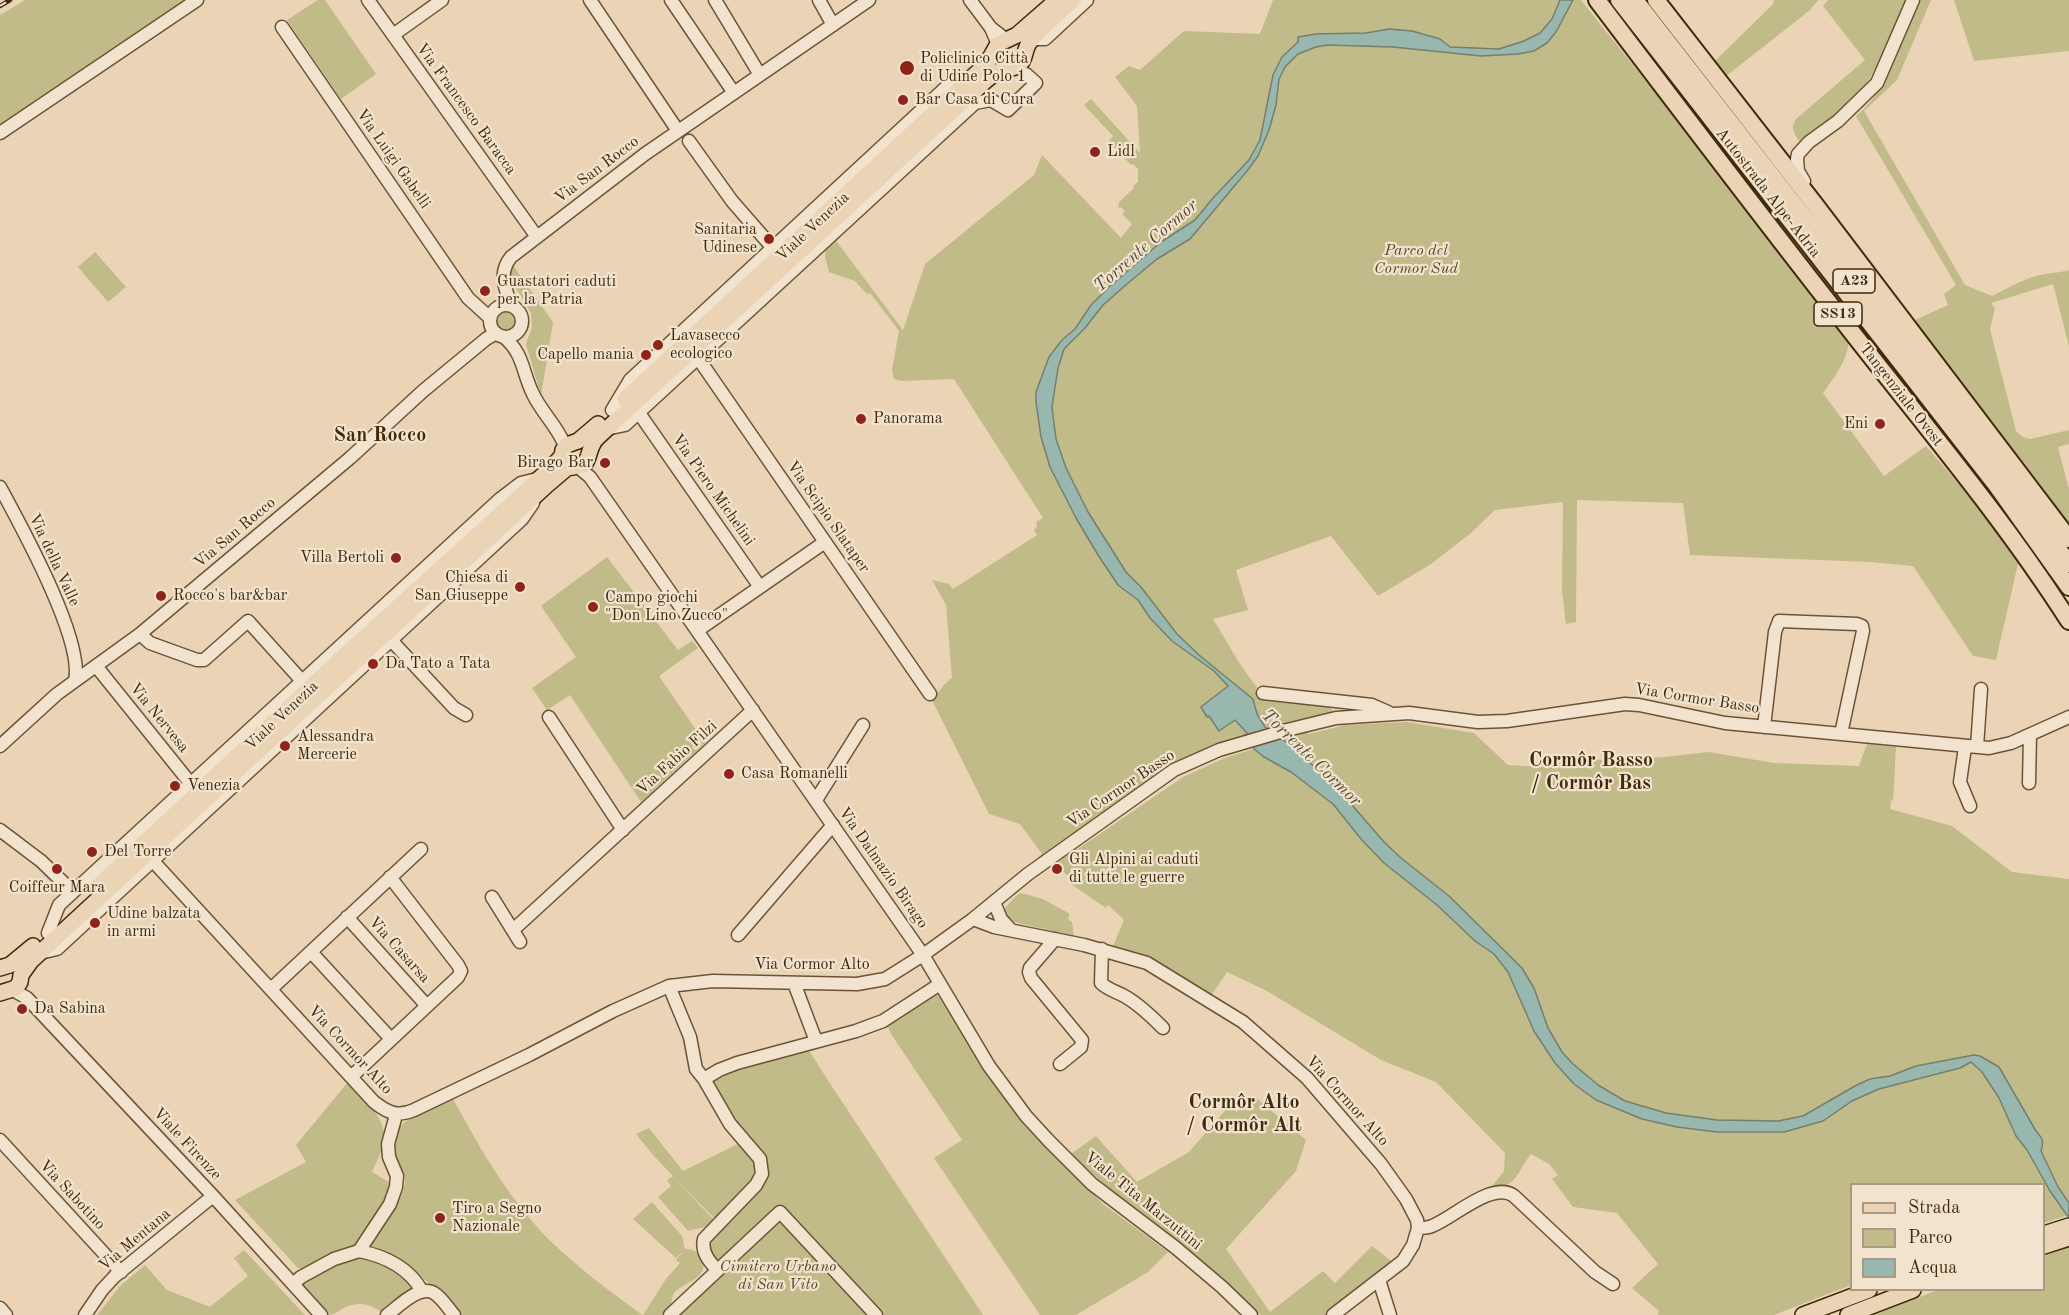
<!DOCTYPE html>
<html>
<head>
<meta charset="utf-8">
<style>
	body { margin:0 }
	#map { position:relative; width:2069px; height:1315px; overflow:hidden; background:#ebd4b5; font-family:"Old Standard TT",serif }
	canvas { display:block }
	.legend { position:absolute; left:1850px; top:1183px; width:195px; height:108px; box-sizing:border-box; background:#f2e3cf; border:2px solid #ab9981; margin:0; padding:8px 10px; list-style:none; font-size:18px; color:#402a0b }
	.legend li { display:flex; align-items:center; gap:12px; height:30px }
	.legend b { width:30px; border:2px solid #ab9981 }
</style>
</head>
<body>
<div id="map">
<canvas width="2069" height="1315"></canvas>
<ul class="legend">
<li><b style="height:8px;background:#ebd4b5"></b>Strada</li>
<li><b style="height:16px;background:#c0bb88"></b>Parco</li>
<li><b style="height:16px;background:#98b8af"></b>Acqua</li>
</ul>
</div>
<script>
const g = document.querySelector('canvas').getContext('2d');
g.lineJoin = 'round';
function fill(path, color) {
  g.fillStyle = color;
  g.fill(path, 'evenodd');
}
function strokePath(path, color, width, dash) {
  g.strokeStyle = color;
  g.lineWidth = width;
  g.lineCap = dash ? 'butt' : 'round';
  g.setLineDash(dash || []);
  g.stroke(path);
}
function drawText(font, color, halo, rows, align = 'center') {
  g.font = font + ' "Old Standard TT",serif';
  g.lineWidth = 4.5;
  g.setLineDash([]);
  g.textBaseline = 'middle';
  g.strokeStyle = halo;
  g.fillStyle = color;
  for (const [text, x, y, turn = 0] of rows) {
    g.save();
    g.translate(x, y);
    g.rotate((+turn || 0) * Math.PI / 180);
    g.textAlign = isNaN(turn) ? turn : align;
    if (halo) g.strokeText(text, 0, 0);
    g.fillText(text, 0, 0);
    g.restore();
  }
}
fill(new Path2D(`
	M25,0H187L0,126V15Z
	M318,0H325L376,74L341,99L287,20Z
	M1273,0H1581L1699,148L1849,342C1846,362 1835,377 1823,393L1884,476L1926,446L2020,555L1996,660L1973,656L1913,566L1870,562L1690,555L1683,503L1577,500L1576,622L1566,624L1562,590L1563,502L1495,510L1471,533L1431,564L1378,596L1331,536L1236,570L1248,610L1213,619L1240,664L1260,692L1330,705L1333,712L1332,714L1278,725L1210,748L1024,871L1042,854L1020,824L989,814L932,700L944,685L952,678L946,605L932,580L949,584L953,589L1037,535L1034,530L1037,527L1036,522L1043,518L954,379L901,381L894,379L892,370L899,331L870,293L867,294L855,281L829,272L825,257L826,245L834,238L903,330L925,264L1034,175L1042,155L1121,238L1132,224L1122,214L1125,211L1120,207L1118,209L1119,202L1134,188L1133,186L1138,182V169L1133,164L1131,165L1109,141L1113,136L1084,105L1091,99L1140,153L1137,106L1115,77L1129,66L1140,70L1184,31L1260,34Z
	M1774,0H1818L1810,10L1725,77L1714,62L1766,11L1773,4Z
	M1828,0H1905C1891,32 1881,68 1857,95C1842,113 1818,126 1799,141C1794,133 1790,128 1796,119L1865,60L1823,6Z
	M1918,0H1931L1897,80L1864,111L1965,285L1992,296C2009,288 2027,276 2046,274C2054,272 2060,273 2069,270V346L2053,284L1991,303L1995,308L1990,329L2016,431L2023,437L2030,439L2069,430V444L2058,447L2069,489V526L2039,483L1913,321L1948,305L1944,294L1956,285L1856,116C1883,98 1908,31 1918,0Z
	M1954,0H2069V51L1974,61Z
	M95,252L126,287L108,302L78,267Z
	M513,265L553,322L541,396L526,344L532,327L531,313L510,279L509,275Z
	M493 321a14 14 0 1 1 28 0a14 14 0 1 1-28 0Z
	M607,557L678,650L692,641L698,648L659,676L705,743L641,802L570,695L547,710L532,688L576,657L541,606Z
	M1407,722L1474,733L1508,765L1543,767L1576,759L1607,760L1664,757L1709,752L1774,763L1859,766L1867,744L1896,747L1893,801L1891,799L1890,809L1952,826L2012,872L2069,879V1215L2044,1223V1184H1852L1851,1285L1774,1315H1658L1659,1311L1632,1288L1658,1264L1617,1213L1573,1207L1552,1179L1558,1175L1549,1164L1531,1154C1516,1173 1517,1188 1490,1189L1504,1171L1505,1153L1436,1082L1381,1060L1267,991L1227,972L1211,996C1176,973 1154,958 1113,946L1124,920L1108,905L1106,908L1068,882L1070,877L1062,871L1057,864L1063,857L1069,855L1183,777L1225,758L1307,732L1309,734L1345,725Z
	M1021,893L1043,899L1070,914L1068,919L1072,922L1074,936L1010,921L1005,913V908L1017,895Z
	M934,993L939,997L996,1087L1036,1137L1103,1204L1168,1252L1148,1272L1076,1315H1040L934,1158L962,1140L891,1034L887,1024Z
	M807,1047L829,1082L983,1315H884L780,1205L719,1263L713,1259L708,1241L764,1181L744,1137L711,1082L716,1076Z
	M348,1082C362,1097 387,1117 384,1141C383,1151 376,1162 372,1172L392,1184L389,1196L357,1246L324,1257L302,1269L298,1268L235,1200L306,1162L296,1145Z
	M1253,1095L1306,1140L1296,1171L1226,1249L1270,1312L1323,1271L1335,1283L1372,1246L1394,1263L1329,1315H1261L1185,1247L1115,1194L1071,1154L1096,1136L1137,1182L1189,1152L1229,1106L1237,1112Z
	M452,1097C482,1152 513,1207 559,1249C585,1273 614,1294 642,1315H459L434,1288L408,1265L370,1245C377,1234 383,1223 390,1212C395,1205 402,1197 404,1188C408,1173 400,1170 395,1158C380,1124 430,1108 452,1097Z
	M649,1128L683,1171L740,1143L755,1161C757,1187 732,1202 715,1219L673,1177L713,1219L705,1227L688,1231L658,1197L671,1186L667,1180L673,1176L653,1155L636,1134Z
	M652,1202L682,1236L685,1249L694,1250C718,1274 690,1280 676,1291C671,1295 673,1299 671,1304C669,1309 665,1312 662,1315H643L666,1279L680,1263L676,1260L685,1250L676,1258L633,1219Z
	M780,1221H783L869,1315H678Z
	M2069,1246V1315H1873L1938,1290H2044V1254Z
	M244,1250L305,1315H97L120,1286L145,1265L167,1290L210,1307L248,1276L234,1258Z
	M352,1259C380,1258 397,1267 414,1289L382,1313C372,1304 358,1301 346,1307C339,1310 336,1315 328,1315L300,1285L302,1281L330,1267Z`), '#c0bb88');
const water = new Path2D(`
	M1560,0H1573L1556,32L1547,43L1534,51L1518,54L1481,56L1393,47L1327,45L1316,47L1298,54L1285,67L1279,79L1276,105L1269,130L1258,156L1247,171L1190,239L1157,259L1127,284L1103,305L1085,328L1064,349L1058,368L1052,407L1056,439L1066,468L1088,512L1126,572L1141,587L1177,634L1199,655L1253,699L1257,714L1265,727L1292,746L1339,790L1384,842L1401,858L1449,896L1522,968L1534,988L1548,1028L1562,1052L1572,1063L1598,1085L1625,1101L1666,1113L1717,1120L1778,1121L1803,1116L1855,1086L1870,1079L1890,1076L1916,1066L1974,1055L1980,1056L1999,1067L2036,1131C2043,1139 2044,1141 2041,1151L2058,1187L2069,1203V1218L2050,1191L2027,1150L2016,1136L1999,1098L1982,1072L1971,1062L1960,1068L1879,1089L1852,1101L1823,1121L1784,1132H1717L1677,1127L1642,1119L1596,1100L1574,1084L1555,1063L1534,1031L1508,972L1494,954L1475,941L1437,905L1384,863L1361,839L1333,804L1291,772L1264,757L1254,749L1244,735L1248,734L1235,720L1219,731L1209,716L1207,717L1201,707L1228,686L1214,671L1172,641L1150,618L1138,600L1118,585L1098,555L1076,518L1050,467L1041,437L1036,402V392L1049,357L1062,340L1075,329L1091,305L1108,288L1161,242L1195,220L1213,198L1249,160L1260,140L1273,75L1282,57L1298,42V37L1316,34L1366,33L1389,29L1412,31L1440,39L1450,47L1499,49L1524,41L1540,33L1552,19Z`);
fill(water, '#98b8af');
strokePath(water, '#757f6d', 1.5);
const minor = new Path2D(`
	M368,0L537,237
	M590,0L678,131
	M671,0L734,93
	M715,0L760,75
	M819,0L833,25
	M970,0L991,28
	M282,27L468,298L490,318
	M393,35L442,0
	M1032,39H1045L1087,0
	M998,44L991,28L1005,39
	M0,133L197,0
	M689,141L732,201L772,247
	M1804,181L1798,171L1797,159L1798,154L1809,142L1838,121L1877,83L1913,0
	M490 321a16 16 0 1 1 32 0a16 16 0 1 1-32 0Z
	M511,305C505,288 498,273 511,257L645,154L869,0
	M504,337C524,354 522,372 533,394C542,413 558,427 565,446
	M698,358L930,694
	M612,410L630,380L954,80H968
	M639,413L760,587
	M606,429L625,425L975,103L991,100L1008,110L1036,83L1026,74
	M578,467L590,477L923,955L989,1066L1026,1116L1049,1141L1092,1184L1176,1248L1222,1287L1251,1315
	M0,487C21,526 84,640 75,680
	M698,630L825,542
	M140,634L150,643L197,660H204L248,621L302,681
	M391,640L454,708L466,715
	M96,666L195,789
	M1263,693L1372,705L1388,712
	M549,717L623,830
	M1764,727L1775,632L1779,621L1857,624L1862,626L1863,631L1841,734
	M0,746L57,694L140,634L350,458L423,391L486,339L496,333
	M1965,747L1960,782L1970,806
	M1977,747L1981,689
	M2029,783L2030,735
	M816,800L863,725
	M0,830L41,861L73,892
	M152,860L374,1102C388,1113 398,1117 414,1110L529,1055L613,1011L669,986L713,981L857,984L885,979L923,955L973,919L1028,874L1174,770L1219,750L1287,730L1336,718L1409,713L1478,722L1507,721L1625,704L1639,705L1725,723L1989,748L2011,743L2069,717
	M492,897L520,942
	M994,902L1001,919L1011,930
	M347,917L427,1006
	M973,919L994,927L1084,945L1147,963L1243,1022L1307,1078L1381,1164L1406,1199L1417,1220L1418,1228L1413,1245L1403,1261L1333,1315
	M513,930L753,710
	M48,933L59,905L73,892L500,499L521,483L537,479
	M738,935L833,825
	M1055,939L1030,968L1029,972L1031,978L1082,1040L1081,1047L1060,1064
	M1102,949L1101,983C1108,990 1118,992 1126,997C1140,1005 1152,1017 1163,1028
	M311,952L391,1039
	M40,953L57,949L522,519L533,503
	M794,983L816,1041
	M669,986L690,1037L696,1069L704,1079L730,1124L760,1159L762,1174L756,1185L704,1239C701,1252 709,1261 717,1270
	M271,989L421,849
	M13,990L27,998L213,1196L321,1315
	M351,1077L458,977L461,971L458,965L390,877
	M704,1079L719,1070L737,1063L856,1031L883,1021L940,984
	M0,1140L121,1272
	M1418,1228C1423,1228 1428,1228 1432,1226C1453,1218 1493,1180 1514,1196L1595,1272L1613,1284
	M359,1251C385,1256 409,1268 422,1291
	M1379,1280L1390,1315
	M293,1284L301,1277L334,1259L359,1251L390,1204L396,1187L397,1176L389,1157L388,1144L396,1115
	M0,1308L6,1315
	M85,1315L102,1290L115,1276L213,1196
	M387,1315C398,1307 420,1284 434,1293C442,1298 448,1308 454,1315
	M670,1315L780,1212L876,1315`);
const major = new Path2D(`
	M625,399L980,70L989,60L998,44L1017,35L1057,0
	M101,883L346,654L552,467L562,456L563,450L567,445L578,441L598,424
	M0,968L10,965L33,946
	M0,993L16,988L20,982L21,975L31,961L547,485L567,468L584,465C591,456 588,446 598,437L980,86C986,80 994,73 1003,69C1009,67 1015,70 1020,64C1026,58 1024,50 1029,43C1041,27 1058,14 1073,0
	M2044,1234L2069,1226
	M2044,1246L2069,1238
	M1803,1315L1869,1290
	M1848,1315L1913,1290`);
const highway = new Path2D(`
	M1597,0C1681,111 1765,222 1851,331C1925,426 2004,519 2069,621
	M1619,0L1997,486L2069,587
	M1635,0L1970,430L2023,499L2069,564
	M1656,0L1816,206L2069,539`);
strokePath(minor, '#6b5436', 15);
strokePath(major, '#402a0b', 18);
strokePath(highway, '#402a0b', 20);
strokePath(minor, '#f2e3cf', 12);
strokePath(major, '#ebd4b5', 15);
strokePath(highway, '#ebd4b5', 16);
const rail = new Path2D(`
	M0,6L10,0`);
strokePath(rail, '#402a0b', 4.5);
strokePath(rail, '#f2e3cf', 2, [7]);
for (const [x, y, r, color] of [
	[907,68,8,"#8f2418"],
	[903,100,6,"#8f2418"],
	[1095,152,6,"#8f2418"],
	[769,239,6,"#8f2418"],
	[485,291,6,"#8f2418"],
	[658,345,6,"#8f2418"],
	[646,355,6,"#8f2418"],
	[861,419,6,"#8f2418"],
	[1880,424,6,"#8f2418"],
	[605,463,6,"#8f2418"],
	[396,558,6,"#8f2418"],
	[520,587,6,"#8f2418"],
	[161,596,6,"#8f2418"],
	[593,607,6,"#8f2418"],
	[373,664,6,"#8f2418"],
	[285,746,6,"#8f2418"],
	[729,774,6,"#8f2418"],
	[175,786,6,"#8f2418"],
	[92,852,6,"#8f2418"],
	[57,869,6,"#8f2418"],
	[1057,869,6,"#8f2418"],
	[95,923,6,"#8f2418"],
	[22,1009,6,"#8f2418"],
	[440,1218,6,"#8f2418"]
]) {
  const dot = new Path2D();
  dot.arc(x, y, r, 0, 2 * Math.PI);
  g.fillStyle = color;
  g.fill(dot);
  strokePath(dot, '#f2e3cf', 2);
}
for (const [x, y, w] of [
	[1854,281,42],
	[1838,314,48]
]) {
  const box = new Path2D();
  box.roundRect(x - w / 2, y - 12, w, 24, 4.5);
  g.fillStyle = '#f2e3cf';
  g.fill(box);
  strokePath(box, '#402a0b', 1.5);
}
drawText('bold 15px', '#402a0b', null, [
	["A23",1854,281],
	["SS13",1838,314]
]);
drawText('16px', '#402a0b', '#f2e3cf', [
	["Policlinico Città",920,59],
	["di Udine Polo 1",920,77],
	["Bar Casa di Cura",915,100],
	["Lidl",1107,152],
	["Sanitaria",757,230,"right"],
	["Udinese",757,248,"right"],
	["Guastatori caduti",497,282],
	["per la Patria",497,300],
	["Lavasecco",670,336],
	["ecologico",670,354],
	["Capello mania",634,355,"right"],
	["Panorama",873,419],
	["Eni",1868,424,"right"],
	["Birago Bar",593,463,"right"],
	["Villa Bertoli",384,558,"right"],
	["Chiesa di",508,578,"right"],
	["San Giuseppe",508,596,"right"],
	["Rocco's bar&bar",173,596],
	["Campo giochi",605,598],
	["\"Don Lino Zucco\"",605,616],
	["Da Tato a Tata",385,664],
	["Alessandra",297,737],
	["Mercerie",297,755],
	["Casa Romanelli",741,774],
	["Venezia",187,786],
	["Del Torre",104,852],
	["Gli Alpini ai caduti",1069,860],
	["di tutte le guerre",1069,878],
	["Coiffeur Mara",57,888,"center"],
	["Udine balzata",107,914],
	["in armi",107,932],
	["Da Sabina",34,1009],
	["Tiro a Segno",452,1209],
	["Nazionale",452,1227]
], 'left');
drawText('16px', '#402a0b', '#f2e3cf', [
	["Via Francesco Baracca",466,109,54],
	["Via Luigi Gabelli",393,159,55],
	["Via San Rocco",597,170,-37],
	["Autostrada Alpe-Adria",1768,193,52],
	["Viale Venezia",813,227,-43],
	["Tangenziale Ovest",1901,395,52],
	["Via Piero Michelini",713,490,55],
	["Via Scipio Slataper",828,517,55],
	["Via San Rocco",235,533,-40],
	["Via della Valle",54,560,65],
	["Via Cormor Basso",1697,699,9],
	["Viale Venezia",282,716,-43],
	["Via Nervesa",159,718,51],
	["Via Fabio Filzi",677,758,-42],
	["Via Cormor Basso",1121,789,-34],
	["Via Dalmazio Birago",883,868,55],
	["Via Casarsa",399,950,48],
	["Via Cormor Alto",812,965],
	["Via Cormor Alto",350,1050,47],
	["Via Cormor Alto",1347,1101,48],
	["Viale Firenze",187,1144,47],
	["Via Sabotino",72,1195,47],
	["Viale Tita Marzuttini",1143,1201,39],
	["Via Mentana",135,1240,-40]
]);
drawText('italic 16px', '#5a4724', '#f2e3cf', [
	["Parco del",1416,251],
	["Cormor Sud",1416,269],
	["Cimitero Urbano",778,1267],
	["di San Vito",778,1285]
]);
drawText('italic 18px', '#564e34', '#f2e3cf', [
	["Torrente Cormor",1146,246,-41],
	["Torrente Cormor",1311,758,44]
]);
drawText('bold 20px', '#402a0b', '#f2e3cf', [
	["San Rocco",380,436],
	["Cormôr Basso",1591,761],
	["/ Cormôr Bas",1591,784],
	["Cormôr Alto",1244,1103],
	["/ Cormôr Alt",1244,1126]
]);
</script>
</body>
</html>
